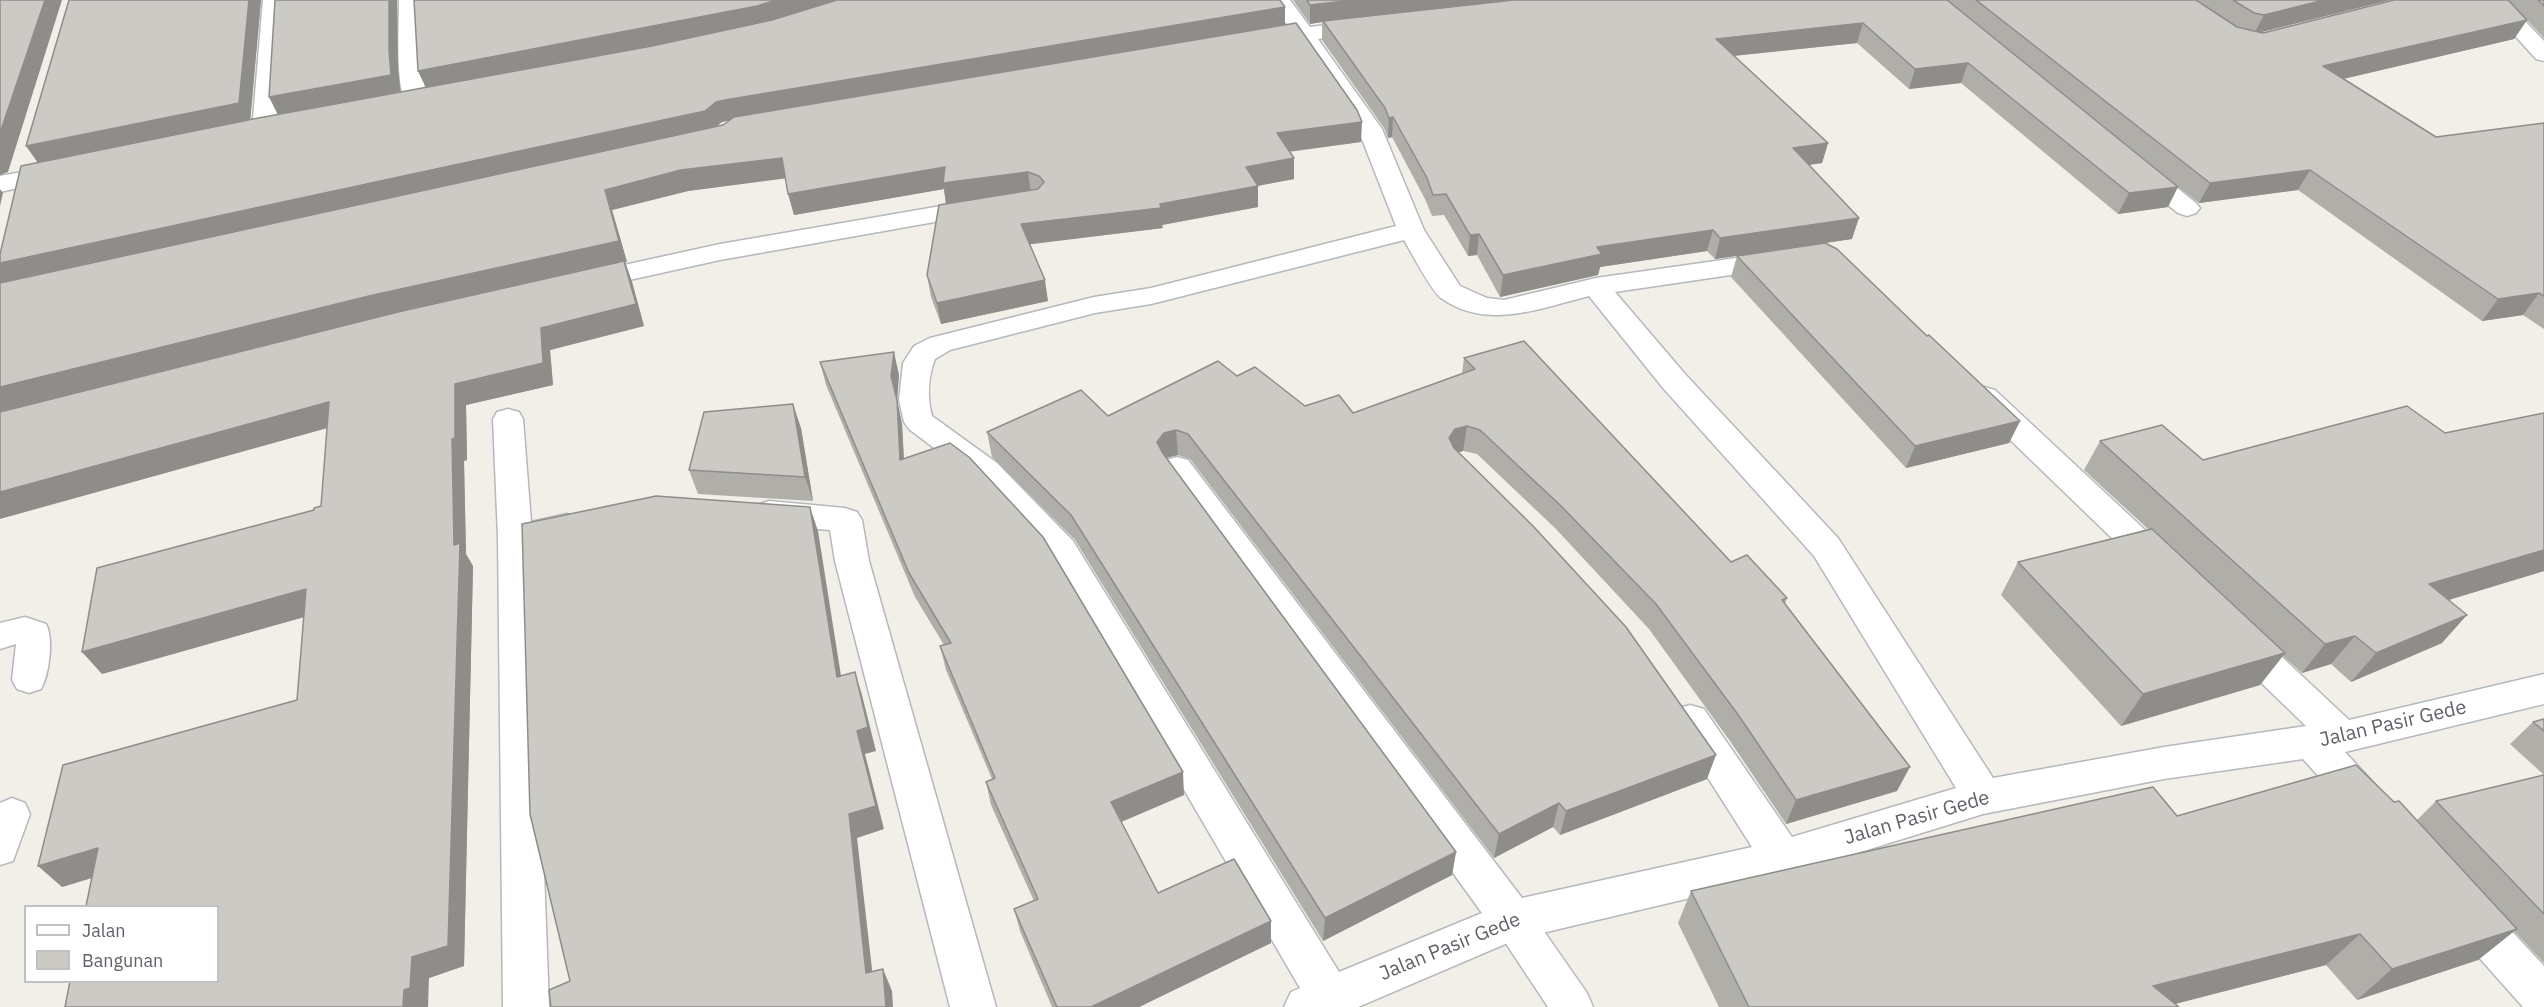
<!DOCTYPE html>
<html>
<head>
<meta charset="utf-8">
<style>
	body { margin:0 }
	#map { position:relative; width:2544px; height:1007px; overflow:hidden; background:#f1efe8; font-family:"IBM Plex Sans",sans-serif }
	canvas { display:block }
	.legend { position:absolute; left:24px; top:905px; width:195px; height:78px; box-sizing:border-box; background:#fff; border:2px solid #bfc1c3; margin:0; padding:8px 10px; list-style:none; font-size:18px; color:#5f6368 }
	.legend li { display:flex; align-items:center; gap:12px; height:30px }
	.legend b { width:30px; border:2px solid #bfc1c3 }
</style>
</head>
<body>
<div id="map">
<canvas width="2544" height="1007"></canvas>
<ul class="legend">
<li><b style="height:8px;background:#fff"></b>Jalan</li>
<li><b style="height:16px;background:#cccac5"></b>Bangunan</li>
</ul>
</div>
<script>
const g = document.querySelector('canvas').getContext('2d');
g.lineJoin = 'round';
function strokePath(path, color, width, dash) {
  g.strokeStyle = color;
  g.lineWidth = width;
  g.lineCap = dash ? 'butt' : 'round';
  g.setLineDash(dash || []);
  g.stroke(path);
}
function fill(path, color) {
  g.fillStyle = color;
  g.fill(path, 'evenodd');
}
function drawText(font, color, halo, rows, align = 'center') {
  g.font = font + ' "IBM Plex Sans",sans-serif';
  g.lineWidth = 4.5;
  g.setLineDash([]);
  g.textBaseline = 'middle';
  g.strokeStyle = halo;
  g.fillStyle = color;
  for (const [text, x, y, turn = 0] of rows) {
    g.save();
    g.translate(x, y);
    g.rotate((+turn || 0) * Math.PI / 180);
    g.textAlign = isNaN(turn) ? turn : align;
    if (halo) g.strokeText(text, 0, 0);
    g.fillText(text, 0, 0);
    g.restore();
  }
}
const service = new Path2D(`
	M25,617L46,624C54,639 49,675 41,689L29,693L17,689L12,680L16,644L0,649V623Z
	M12,798L25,803L30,814L13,861L0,865V803Z
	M1513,902L1527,907L1587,993L1593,1007H1548L1499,933L1493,920L1499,907Z`);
const minor = new Path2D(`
	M263,0H283L276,130L272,135L264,137L256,135L252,130Z
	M399,0H419L422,69L427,101L423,106L415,108L407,106C395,89 399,23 399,0Z
	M1270,0H1290L1310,27L1367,20L1375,21L1378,26L1375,31L1367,32L1318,39L1382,129L1424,230L1460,286L1487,298L1504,300L1596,278L1778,252L1788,254L1792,260L1788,266L1778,268L1615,292L1685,374L1838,538L1993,778L2164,747L2306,726L2225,648L2220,638L2225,628L2238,624L2251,628L2349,720L2544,674V704L2345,752L2381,791L2387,803L2381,815L2367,820L2353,815L2303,759L2164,779L1983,814L1783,876L1517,939L1358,1007H1284L1291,992L1300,988L1049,559L975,479L909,429L904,422L899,400L903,363L914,346L930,338L1094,297L1151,288L1396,226L1358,129L1298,41L1258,47L1250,45L1247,40L1250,35L1290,29ZM1404,240C1411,252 1432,292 1441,298C1487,331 1541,308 1589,296L1663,388L1814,556L1956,788L1792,837L1704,709L1690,705L1676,709L1671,720L1752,847L1522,898L1188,460L1177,457L1166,460L1161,468L1166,476L1482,913L1339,972L1073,541L997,463L932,416C927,398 928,377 935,359L950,350L1095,313L1151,304Z
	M2483,0H2505L2544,41V61L2536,59Z
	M2137,161L2146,163L2196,203L2200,208L2196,213L2187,216L2178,213L2128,173L2125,168L2128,163Z
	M60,165L69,167L72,172L69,177L0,192V176Z
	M982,199L991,202L995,207L991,212L720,260L584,290L574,288L570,282L574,276L720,244Z
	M1984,387L1995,390L2174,557L2179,566L2174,575L2162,579L2150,575L1973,404L1969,397L1973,390Z
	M508,409L519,412L523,419L531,522L567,514L579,518L584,526L579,534L532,545L549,1007H503L498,537L493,419L497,412Z
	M769,501L845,508L857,512L862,520L869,561L996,1007H950L835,561L830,530L769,525L757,521L752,513L757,505Z
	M2466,893L2481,898L2544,966V1007H2523L2451,926L2445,912L2451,898Z`);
strokePath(service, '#b5b8bc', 3);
strokePath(minor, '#b5b8bc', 3);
fill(service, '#fff');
fill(minor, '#fff');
fill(new Path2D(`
	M69,0H261L250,120L278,115L275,0H397L398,69L400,92L426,87L418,71L1285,7V25L1361,142L1289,152L1294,179L1257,186L1258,207L1162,225L1163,228L1030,244L1048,301L941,324L931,297L927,275L946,203L944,189L794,215L786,178L688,191L612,210L627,262H625L632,282L644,326L550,350L553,385L466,405L467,460L464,461L466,554L473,566L464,966L429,978L92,878L62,887L297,700L304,617L102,674L314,510L321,506L327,429L38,163ZM730,120L723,125L716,127L722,122Z
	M1293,0H2390L2260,32L2263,33L2394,0H2544V38L2527,20L2514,39L2343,79L2436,137L2544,123V329L2523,315L2482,321L2298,190L2199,203L2167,178L2168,207L2118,214L1961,83L1909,89L1857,43L1734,56L1828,143L1822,163L1809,165L1852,239L1825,243L2020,421L2009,443L1906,468L1731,277L1737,256L1787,249L1715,259L1707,251L1600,267L1598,275L1500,297L1477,255L1468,256L1444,215L1432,216L1425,199L1392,137L1388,138L1384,128L1322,40V22L1310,24Z
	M1464,358L1731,562L1787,598L1785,604L1897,791L1786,824L1730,741L1649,629L1556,529L1477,454L1463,451L1458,452L1707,779L1560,835L1553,827L1494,858L1190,459L1178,455L1166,458L1456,852L1452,875L1323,941L1075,540L992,457L987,432L1108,416L1237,376L1305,406L1353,413L1462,374Z
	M820,362L899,375L897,400L902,424L904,458L1184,795L1121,822L1158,893L1271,921V943L1139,1007H1052L1020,931L1014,909L1034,901L991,805L986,782L992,779L946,670L940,646L944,645L915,597L826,385Z
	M2544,413V571L2449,600L2442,643L2351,682L2331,664L2302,673L2283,656L2260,685L2121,726L2001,595L2018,562L2148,529L2084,470L2100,441L2203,460L2445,433Z
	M801,428L813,501L698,494L689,470Z
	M2544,719V963L2514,931L2478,960L2357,1000L2326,965L2175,1004L2178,1007H1719L1678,923L1691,891L2177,816L2394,802L2417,820L2436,801L2544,775L2510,744L2533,722Z`), '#afaea9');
fill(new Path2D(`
	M45,0H62L8,172L0,175V133Z
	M249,0H261L250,123L40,166L26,146Z
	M389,0H397L398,69L401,95L279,117L269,97L389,50Z
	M777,0H844L762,25L427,90L418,71Z
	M1355,0H1529L1323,21L1322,22L1310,24V5Z
	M2324,0H2390L2254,34L2264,15Z
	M1285,7V26L731,120L722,122L711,131L0,288V263L725,100Z
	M2527,20L2514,39L2313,86L2323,66Z
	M1863,23L1857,43L1712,58L1716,39Z
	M1968,63L1961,83L1909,89L1915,69Z
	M1393,117L1392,137L1388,138L1389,118Z
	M1362,122L1361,142L1277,153V133Z
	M1828,143L1822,163L1787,168L1793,148Z
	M782,158L788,178L688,191L612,210L627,262H625L632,282L644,326L550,350L553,385L466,405L467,460L464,461L466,554L473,566L464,966L429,978L428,1007H403L404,990L412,957L454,545L452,439L455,384L0,414V387L605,190L681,170Z
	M1294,158V179L1246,188V167Z
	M945,167L1028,172L1031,193L946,204L944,189L794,215L788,194Z
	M2310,170L2298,190L2199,203L2210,183Z
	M1258,186V207L1162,225L1163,228L1024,245L1021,224L1160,204Z
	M2178,187L2168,207L2118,214L2129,193Z
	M0,189L3,193L0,206Z
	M1859,218L1852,239L1715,259L1720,238Z
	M1713,230L1707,251L1600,267L1598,275L1500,297L1503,275L1597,247Z
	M1479,234L1477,255L1468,256L1470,235Z
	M1045,280L1048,301L941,324L937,303Z
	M2539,293L2523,315L2482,321L2498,299Z
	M894,352L899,375L897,400L902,424L905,484L900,460L891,376Z
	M329,402L342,424L0,519V492Z
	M793,404L801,428L813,501L805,477Z
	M2020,421L2009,443L1906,468L1915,446Z
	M1467,426L1463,451L1452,454L1449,438L1455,429Z
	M1176,430L1178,455L1165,458L1157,442L1164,433Z
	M810,507L818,531L845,701L837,677Z
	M2544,550V571L2405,613L2429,584Z
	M306,589L322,612L102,674L82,652Z
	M2467,615L2442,643L2351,682L2376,653Z
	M2355,636L2331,664L2302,673L2325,644Z
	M2285,653L2260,685L2121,726L2143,694Z
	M855,672L862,695L876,751L865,754L884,829L857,838L875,995L866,973L849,814L857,731Z
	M1716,755L1707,779L1560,835L1566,811Z
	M1910,767L1897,791L1786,824L1796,800Z
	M1183,772L1184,795L1114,825L1111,802Z
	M1559,803L1553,827L1494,858L1499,834Z
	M98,848L121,869L62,887L38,866Z
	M1456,852L1452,875L1323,941L1325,918Z
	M1271,921V943L1139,1007H1091Z
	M2517,929L2478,960L2357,1000L2392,969Z
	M2360,934L2326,965L2163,1007L2153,986Z
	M883,969L892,991L893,1007H886Z`), '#8f8d8a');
const building = new Path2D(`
	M0,0H45L0,133Z
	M69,0H249L239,103L26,146Z
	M275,0H389V50L391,75L269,97Z
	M414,0H777L757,6L418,71Z
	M837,0H1280L1285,7L725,100L716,102L705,111L0,263V254L21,166L253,119L652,46L772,20Z
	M1307,0H1355L1310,5Z
	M1514,0H1947L2178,187L2129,193L1968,63L1915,69L1863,23L1716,39L1828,143L1793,148L1859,218L1720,238L1713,230L1597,247L1602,254L1503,275L1479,234L1470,235L1446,194L1433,195L1427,178L1393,117L1389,118L1385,108L1323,21Z
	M1976,0H2196L2237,27L2263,33L2394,0H2508L2527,20L2323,66L2436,137L2544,123V296L2539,293L2498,299L2310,170L2210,183Z
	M2233,0H2324L2264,15L2254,13Z
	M2538,0H2544V6Z
	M1296,23L1357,110L1362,122L1277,133L1294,158L1246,167L1258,186L1160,204L1161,208L1021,224L1045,280L937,303L927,275L939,205L1038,189L1044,182L1039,176L1028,172L943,183L945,167L788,194L782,158L681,170L605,190L619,241L369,296L0,387V283L723,125L734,117Z
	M1825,243L1837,249L1927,336L1929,335L2020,421L1915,446L1737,256Z
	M624,261L636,304L541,328L543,363L455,384V438L452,439L454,545L460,543L448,946L412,957L410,988L404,990L403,1007H65L70,981H218V906H86L98,848L38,866L63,765L297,700L306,589L82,652L97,568L314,510V508L321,506L329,402L0,492V412L398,312Z
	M1524,341L1731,562L1747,555L1787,598L1782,600L1910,767L1796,800L1739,716L1656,604L1560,505L1480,430L1467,426L1455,429L1449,438L1454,448L1533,526L1626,627L1716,755L1566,811L1559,803L1499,834L1188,434L1176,430L1164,433L1157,442L1162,452L1456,852L1325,918L1071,515L987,432L1081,390L1108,416L1218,361L1237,376L1255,367L1305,406L1339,395L1353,413L1475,369L1464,358Z
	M894,352L891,376L897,400L900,460L950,443L969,457L1043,537L1183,772L1111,802L1158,893L1234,859L1271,921L1091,1007H1057L1014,909L1038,899L986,782L995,778L940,646L951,643L909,573L820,362Z
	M793,404L805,477L689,470L704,412Z
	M2407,406L2445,433L2544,413V550L2429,584L2467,615L2376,653L2355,636L2325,644L2100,441L2162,425L2203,460Z
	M656,496L810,507L837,677L855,672L868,727L857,731L876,806L849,814L866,973L883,969L886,1007H551L549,990L570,981L530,814L522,524Z
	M2152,529L2285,653L2143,694L2018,562Z
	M2544,719V731L2533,722Z
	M2356,765L2394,802L2399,801L2517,929L2392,969L2360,934L2153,986L2179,1007H1749L1691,891L2153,787L2177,816Z
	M2544,775V914L2436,801Z`);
fill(building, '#cccac5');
strokePath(building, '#8f8d8a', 1.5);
drawText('20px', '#5f6368', '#fff', [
	["Jalan Pasir Gede",2393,724,-13],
	["Jalan Pasir Gede",1917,818,-16],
	["Jalan Pasir Gede",1450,947,-22]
]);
</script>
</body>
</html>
